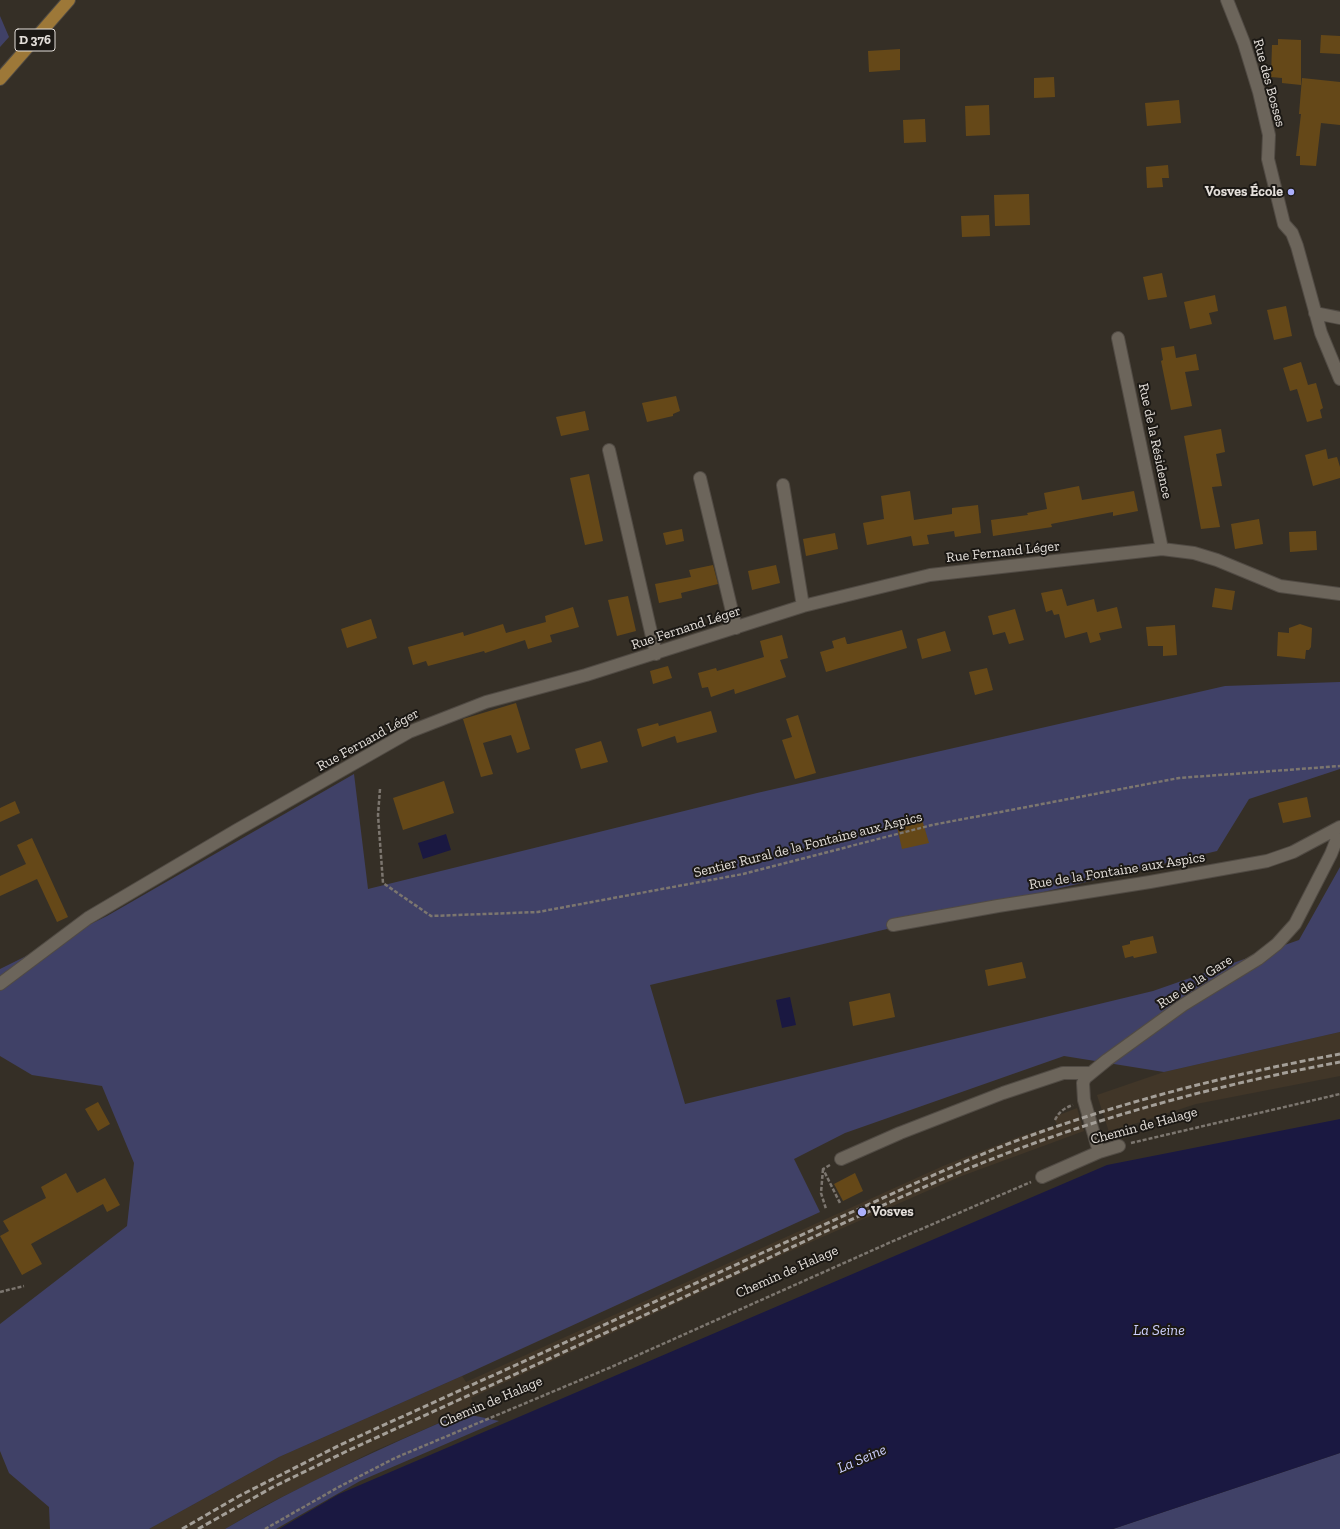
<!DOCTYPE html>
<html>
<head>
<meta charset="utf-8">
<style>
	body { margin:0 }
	canvas { display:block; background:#352f26 }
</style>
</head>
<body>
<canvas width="1340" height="1529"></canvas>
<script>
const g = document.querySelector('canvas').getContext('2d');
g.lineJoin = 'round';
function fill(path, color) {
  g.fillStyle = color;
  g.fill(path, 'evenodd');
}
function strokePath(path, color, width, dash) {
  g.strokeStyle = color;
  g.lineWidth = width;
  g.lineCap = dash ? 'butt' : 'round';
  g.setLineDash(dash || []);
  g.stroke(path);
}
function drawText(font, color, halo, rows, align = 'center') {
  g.font = font + ' "Zilla Slab",serif';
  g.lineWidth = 4;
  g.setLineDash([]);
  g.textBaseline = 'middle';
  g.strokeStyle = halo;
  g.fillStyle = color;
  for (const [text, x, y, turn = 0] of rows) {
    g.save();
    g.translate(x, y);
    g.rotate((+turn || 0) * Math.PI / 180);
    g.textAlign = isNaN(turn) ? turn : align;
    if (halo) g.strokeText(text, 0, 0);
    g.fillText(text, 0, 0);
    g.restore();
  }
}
fill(new Path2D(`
	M1340,1032V1076L1196,1104L1109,1132L1097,1095L1164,1072Z
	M1077,1108L1084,1131L959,1177L786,1253L471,1398L474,1405L462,1413L374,1451L262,1507L225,1529H149L279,1457L462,1376L466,1382L943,1166L1021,1136L1057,1125L1054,1117Z`), '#413628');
fill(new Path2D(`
	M0,16L9,37L0,47Z
	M1340,682V769L1249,799L1217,851L650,985L685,1104L1153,991L1299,940L1340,867V1032L1164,1072L1064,1056L845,1133L794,1159L820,1212L462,1376L279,1457L149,1529H50L49,1507L9,1473L0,1451V1324L127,1226L134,1163L102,1086L32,1075L0,1056V969L107,916L354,774L368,889L757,793L1225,686Z
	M462,1413L499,1421L360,1481L276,1529H225C301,1484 382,1448 462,1413Z
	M1340,1453V1529H1113Z`), '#404167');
fill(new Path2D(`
	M446,834L451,850L423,859L418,843Z
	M790,997L796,1025L782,1028L776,1000Z
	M1340,1119V1453L1113,1529H279L339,1494L1107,1165Z`), '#1a1841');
fill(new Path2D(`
	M1321,35L1340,36V54L1320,53Z
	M1278,39L1301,40V85L1282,83V78L1271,77L1272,45H1278Z
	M900,49V70L869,72L868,51Z
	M1054,77L1055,97L1034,98V78Z
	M1302,78L1340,82V125L1321,123L1316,166L1300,165V156H1296L1301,114H1299Z
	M1179,100L1181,123L1147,126L1145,103Z
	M989,105L990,135L966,136L965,106Z
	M925,119L926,142L904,143L903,120Z
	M1168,165L1169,178H1162L1163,187L1147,188L1146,167Z
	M1029,194L1030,225L995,226L994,195Z
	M989,215L990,236L962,237L961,216Z
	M1162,273L1167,297L1148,300L1143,277Z
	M1215,295L1218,311L1209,313L1212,324L1190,329L1184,302Z
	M1286,306L1292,336L1274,340L1267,310Z
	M1174,346L1176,358L1196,354L1199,370L1185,372L1192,406L1171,410L1161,361L1163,360L1161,348Z
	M1301,362L1308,385L1316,383L1323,408L1320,410L1322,418L1307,422L1297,389L1290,391L1283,368Z
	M676,396L680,411L673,414V416L647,422L642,403Z
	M585,411L589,430L561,436L556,417Z
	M1221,429L1225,452L1216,454L1222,486L1212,487L1220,527L1201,529L1184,436Z
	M1326,449L1328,459L1337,457L1340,467V478L1313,486L1305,455Z
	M589,474L603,541L585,545L570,478Z
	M1079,486L1082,500L1134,491L1138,511L1113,516V512L1051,524L1052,527L993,536L991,520L1028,515L1027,513L1047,509L1044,493Z
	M910,491L914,520L952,514V508L978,505L981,533L955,537L954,531L927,535L929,544L913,546L911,536L867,545L863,523L884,519L881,496Z
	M1259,519L1263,544L1235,549L1231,524Z
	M682,529L684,541L666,545L663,533Z
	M1316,531L1317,550L1290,552L1289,532Z
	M835,533L838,549L806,556L803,539Z
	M713,565L718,584L681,593L682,598L659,603L655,584L691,577L689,570Z
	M776,565L780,583L752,590L748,571Z
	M1215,588L1235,591L1232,610L1212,607Z
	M1062,589L1067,606L1094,599L1097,612L1117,607L1122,628L1099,633L1101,640L1090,643L1087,632L1065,638L1059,614L1054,615L1052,610L1046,612L1041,593Z
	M628,596L636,631L617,636L608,600Z
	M573,607L579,627L550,635L552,642L528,649L525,640L485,653L484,651L428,666L426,661L413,665L408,647L463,632L464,636L503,624L506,633L546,622L545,616Z
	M1015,609L1024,640L1009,644L1005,632L993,635L988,616Z
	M371,619L377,638L347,648L341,629Z
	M1300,624L1312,628L1311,647L1309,650H1306L1305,659L1277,656L1278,632L1289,633V628Z
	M1175,625L1177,655L1163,656V646H1148L1146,627Z
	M902,630L907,648L826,672L820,652L834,648L832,641L845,637L847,644H849Z
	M945,631L951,651L922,659L917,639Z
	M782,635L788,658L780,660L786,677L735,694L734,689L711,697L708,687L702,688L698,673L716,668L717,671L764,657L760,641Z
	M668,666L672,678L653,684L650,671Z
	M987,668L993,690L975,695L969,672Z
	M516,703L530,749L517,753L511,735L483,743L493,774L481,777L463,719Z
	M711,711L717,732L677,743L675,736L642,747L637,729L658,723L659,726Z
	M798,715L816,773L795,779L782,740L792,737L786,719Z
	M601,741L608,762L581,769L575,749Z
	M444,781L454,813L403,830L393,798Z
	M1307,797L1311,817L1283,823L1278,803Z
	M15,801L20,813L0,822V808Z
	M921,816L929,843L902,849L896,823Z
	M32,838L68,917L57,922L37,879L0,896V876L26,864L17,845Z
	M1153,936L1157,953L1134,958L1133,956L1125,958L1122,946L1130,944V941Z
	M1022,962L1026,978L988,986L985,970Z
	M890,993L895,1017L853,1026L849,1002Z
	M98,1102L110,1124L98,1131L85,1109Z
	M66,1173L77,1193L105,1178L120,1205L107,1212L103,1204L31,1244L42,1264L22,1275L0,1236L9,1231L3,1221L46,1198L41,1187Z
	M855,1173L863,1191L843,1201L834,1184Z`), '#654818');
const minor = new Path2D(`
	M1227,0L1244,43L1259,92L1269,135L1268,159L1284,224L1292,233L1297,246L1321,333L1340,379
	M1315,313L1340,318
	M1118,338L1162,549
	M609,450L656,654
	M700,478L736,628
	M783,485L803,606
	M893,925L998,906L1150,882L1267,861L1293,852L1340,827
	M0,984L88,918L237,830L409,732L486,702L586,675L803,606L930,575L1162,549L1194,553L1217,560L1280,586L1340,594
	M1099,1152L1084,1100L1083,1083L1085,1078L1107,1060L1183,1005L1258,959L1277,944L1295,924L1331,854L1340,831
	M841,1159L900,1133L1003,1093L1063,1073H1090
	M1042,1177L1099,1152L1119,1146`);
const major = new Path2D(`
	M0,79L69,0`);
strokePath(minor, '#514b44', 14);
strokePath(major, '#514b44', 14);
strokePath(new Path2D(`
	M380,789L378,815L383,883L431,916L538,912L743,874L932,825L1179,778L1340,766
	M1055,1120C1059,1112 1064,1108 1073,1105
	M1131,1143L1340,1094
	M830,1165L823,1169L840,1203
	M823,1169L821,1193L826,1209
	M0,1292L24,1286
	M265,1529L337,1488L395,1458L609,1368L891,1242L1031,1182`), '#7c766f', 2.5, [4, 2]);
strokePath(minor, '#6c655b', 12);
strokePath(major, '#9d7838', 12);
strokePath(new Path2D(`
	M182,1529L239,1496L340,1445L918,1182C952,1167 986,1152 1021,1139C1125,1101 1232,1074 1340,1054
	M198,1529L273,1487L343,1453C469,1395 595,1338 721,1280C806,1241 890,1200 977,1165C1093,1118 1217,1085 1340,1062`), '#a49f98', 3, [6, 3]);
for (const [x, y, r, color] of [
	[1291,192,4,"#abaffb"],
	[862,1212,5,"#abaffb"]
]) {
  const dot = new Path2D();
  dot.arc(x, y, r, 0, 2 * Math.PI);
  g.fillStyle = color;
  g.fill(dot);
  strokePath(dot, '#1b1814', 1.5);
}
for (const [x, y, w] of [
	[35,40,40]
]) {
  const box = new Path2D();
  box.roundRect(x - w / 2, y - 11, w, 22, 3);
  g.fillStyle = '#1b1814';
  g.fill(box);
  strokePath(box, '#e4dfda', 1);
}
drawText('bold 13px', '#e4dfda', null, [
	["D 376",35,40]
]);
drawText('14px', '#e4dfda', '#1b1814', [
	["Rue des Bosses",1269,83,75],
	["Rue de la Résidence",1155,441,78],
	["Rue Fernand Léger",1003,552,-6],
	["Rue Fernand Léger",686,628,-18],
	["Rue Fernand Léger",368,740,-29],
	["Sentier Rural de la Fontaine aux Aspics",808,845,-14],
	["Rue de la Fontaine aux Aspics",1117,871,-9],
	["Rue de la Gare",1195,982,-33],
	["Chemin de Halage",1144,1126,-15],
	["Chemin de Halage",787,1272,-24],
	["Chemin de Halage",491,1402,-23]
]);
drawText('bold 14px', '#e4dfda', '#1b1814', [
	["Vosves École",1283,192],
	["Vosves",871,1212,"left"]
], 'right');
drawText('italic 15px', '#ced1ff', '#1b1814', [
	["La Seine",1159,1331],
	["La Seine",862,1459,-23]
]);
</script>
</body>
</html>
